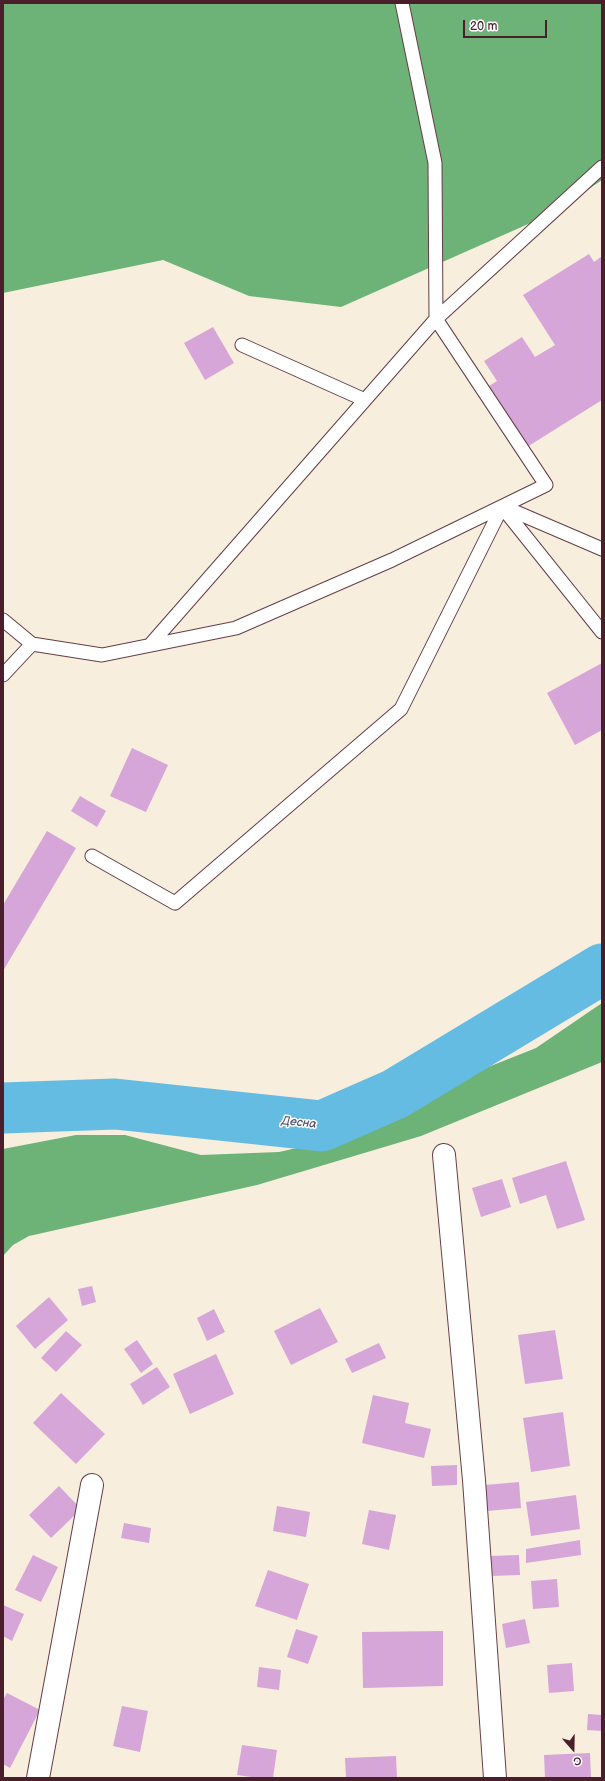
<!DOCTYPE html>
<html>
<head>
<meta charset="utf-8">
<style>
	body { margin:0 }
	#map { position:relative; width:605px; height:1781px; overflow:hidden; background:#f7eedd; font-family:"Balsamiq Sans",sans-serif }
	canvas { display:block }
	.frame { position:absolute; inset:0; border:4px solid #4a1f2b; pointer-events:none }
	.north { position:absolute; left:553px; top:1729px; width:40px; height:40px; -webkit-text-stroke:3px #fff; paint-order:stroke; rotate:160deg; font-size:11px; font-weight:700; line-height:16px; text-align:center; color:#4a1f2b }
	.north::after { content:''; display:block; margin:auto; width:14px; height:18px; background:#4a1f2b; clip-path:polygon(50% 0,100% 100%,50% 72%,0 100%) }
	.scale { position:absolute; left:463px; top:20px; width:84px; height:18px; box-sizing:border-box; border:2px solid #4a1f2b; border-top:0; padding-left:5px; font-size:12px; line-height:14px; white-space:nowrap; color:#4a1f2b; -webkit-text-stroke:3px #fff; paint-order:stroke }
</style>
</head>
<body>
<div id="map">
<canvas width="605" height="1781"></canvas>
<div class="frame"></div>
<div class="north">С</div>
<div class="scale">20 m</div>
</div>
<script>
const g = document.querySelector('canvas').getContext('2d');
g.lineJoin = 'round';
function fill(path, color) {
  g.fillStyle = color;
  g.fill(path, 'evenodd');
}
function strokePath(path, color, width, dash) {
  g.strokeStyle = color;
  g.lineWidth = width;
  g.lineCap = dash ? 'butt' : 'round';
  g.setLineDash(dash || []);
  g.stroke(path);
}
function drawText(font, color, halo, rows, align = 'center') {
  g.font = font + ' "Balsamiq Sans",sans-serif';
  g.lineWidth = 3;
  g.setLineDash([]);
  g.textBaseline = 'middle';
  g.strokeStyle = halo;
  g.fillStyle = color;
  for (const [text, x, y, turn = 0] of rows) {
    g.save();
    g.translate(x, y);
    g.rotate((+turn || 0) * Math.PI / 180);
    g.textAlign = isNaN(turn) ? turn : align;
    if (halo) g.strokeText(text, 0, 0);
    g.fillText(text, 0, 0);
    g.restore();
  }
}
fill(new Path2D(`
	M3,3H602V180L553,213L341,307L249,296L163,260L3,293Z
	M602,1003V1062L421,1136L257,1185L29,1236L13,1245L3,1256V1149L76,1135H125L201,1155L279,1152L328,1141L351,1133L443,1085L536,1048Z`), '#6db277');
strokePath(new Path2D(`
	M3,1108L115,1104L322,1126L395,1094L602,969`), '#65bce2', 51);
fill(new Path2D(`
	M589,254L594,262L602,256V400L527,447L489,386L497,381L484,361L522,337L535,357L555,345L523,295Z
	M213,327L234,363L205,380L184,343Z
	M602,663V730L575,745L547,693Z
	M132,748L168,765L146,812L110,796Z
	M80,796L106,811L97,827L71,811Z
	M47,831L76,848L3,971V905Z
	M566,1161L585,1220L557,1229L546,1195L520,1204L512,1178Z
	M502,1179L511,1207L481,1217L472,1188Z
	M92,1286L96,1302L82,1306L78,1289Z
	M49,1297L68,1320L35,1349L16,1326Z
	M320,1308L338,1342L291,1365L274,1331Z
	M214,1309L225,1332L207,1341L197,1318Z
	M555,1330L563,1379L525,1384L518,1335Z
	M66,1331L82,1345L56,1372L41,1358Z
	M137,1340L153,1364L141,1373L124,1349Z
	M379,1343L386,1358L352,1373L345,1359Z
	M216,1354L234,1394L190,1414L173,1374Z
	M157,1367L170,1387L143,1405L130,1384Z
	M61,1393L105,1434L76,1464L33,1423Z
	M373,1395L409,1403L405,1423L431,1429L424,1458L362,1443Z
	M563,1412L570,1466L531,1472L523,1418Z
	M457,1465V1485L432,1486L431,1466Z
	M519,1482L521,1508L487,1511L485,1485Z
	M59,1486L81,1509L51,1538L29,1515Z
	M576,1495L580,1529L531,1536L526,1502Z
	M277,1506L310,1512L306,1537L273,1531Z
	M369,1510L396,1515L389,1550L362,1544Z
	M124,1523L151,1528L149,1543L121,1538Z
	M580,1540L581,1555L526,1563V1549Z
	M33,1555L58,1567L41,1602L15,1590Z
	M519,1555L520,1575L491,1576L490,1556Z
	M268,1570L309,1584L297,1620L255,1606Z
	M557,1579L559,1607L533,1609L531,1581Z
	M3,1605L24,1614L12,1641L3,1636Z
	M525,1619L530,1643L506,1648L502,1624Z
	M296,1629L318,1636L308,1664L287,1657Z
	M443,1631V1686L363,1688L362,1632Z
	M572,1663L574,1691L549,1693L547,1665Z
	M259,1667L281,1670L279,1690L257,1687Z
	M7,1693L40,1710L10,1768L3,1764V1700Z
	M122,1706L148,1711L140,1752L113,1746Z
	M588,1714L602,1715V1731L587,1730Z
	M242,1745L277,1750L273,1778H258L237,1775Z
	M590,1753L591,1778H545L544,1755Z
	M396,1756L397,1778H346L345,1758Z`), '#d7a6d9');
const service = new Path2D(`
	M242,345L365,400
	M502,507L602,632
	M504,507L602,549
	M3,620L32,644
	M150,645L436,319L435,163L402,3
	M3,675L32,644L102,655L236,628L392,560L546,485L436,319L602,167
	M92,856L175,903L401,709L502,507`);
const minor = new Path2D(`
	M444,1155L474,1480L495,1778
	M38,1778L92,1485`);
strokePath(service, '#643e46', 15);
strokePath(minor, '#643e46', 24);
strokePath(service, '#fff', 13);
strokePath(minor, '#fff', 22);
drawText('italic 12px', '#53566b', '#fff', [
	["Десна",299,1123,6]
]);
</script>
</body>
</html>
